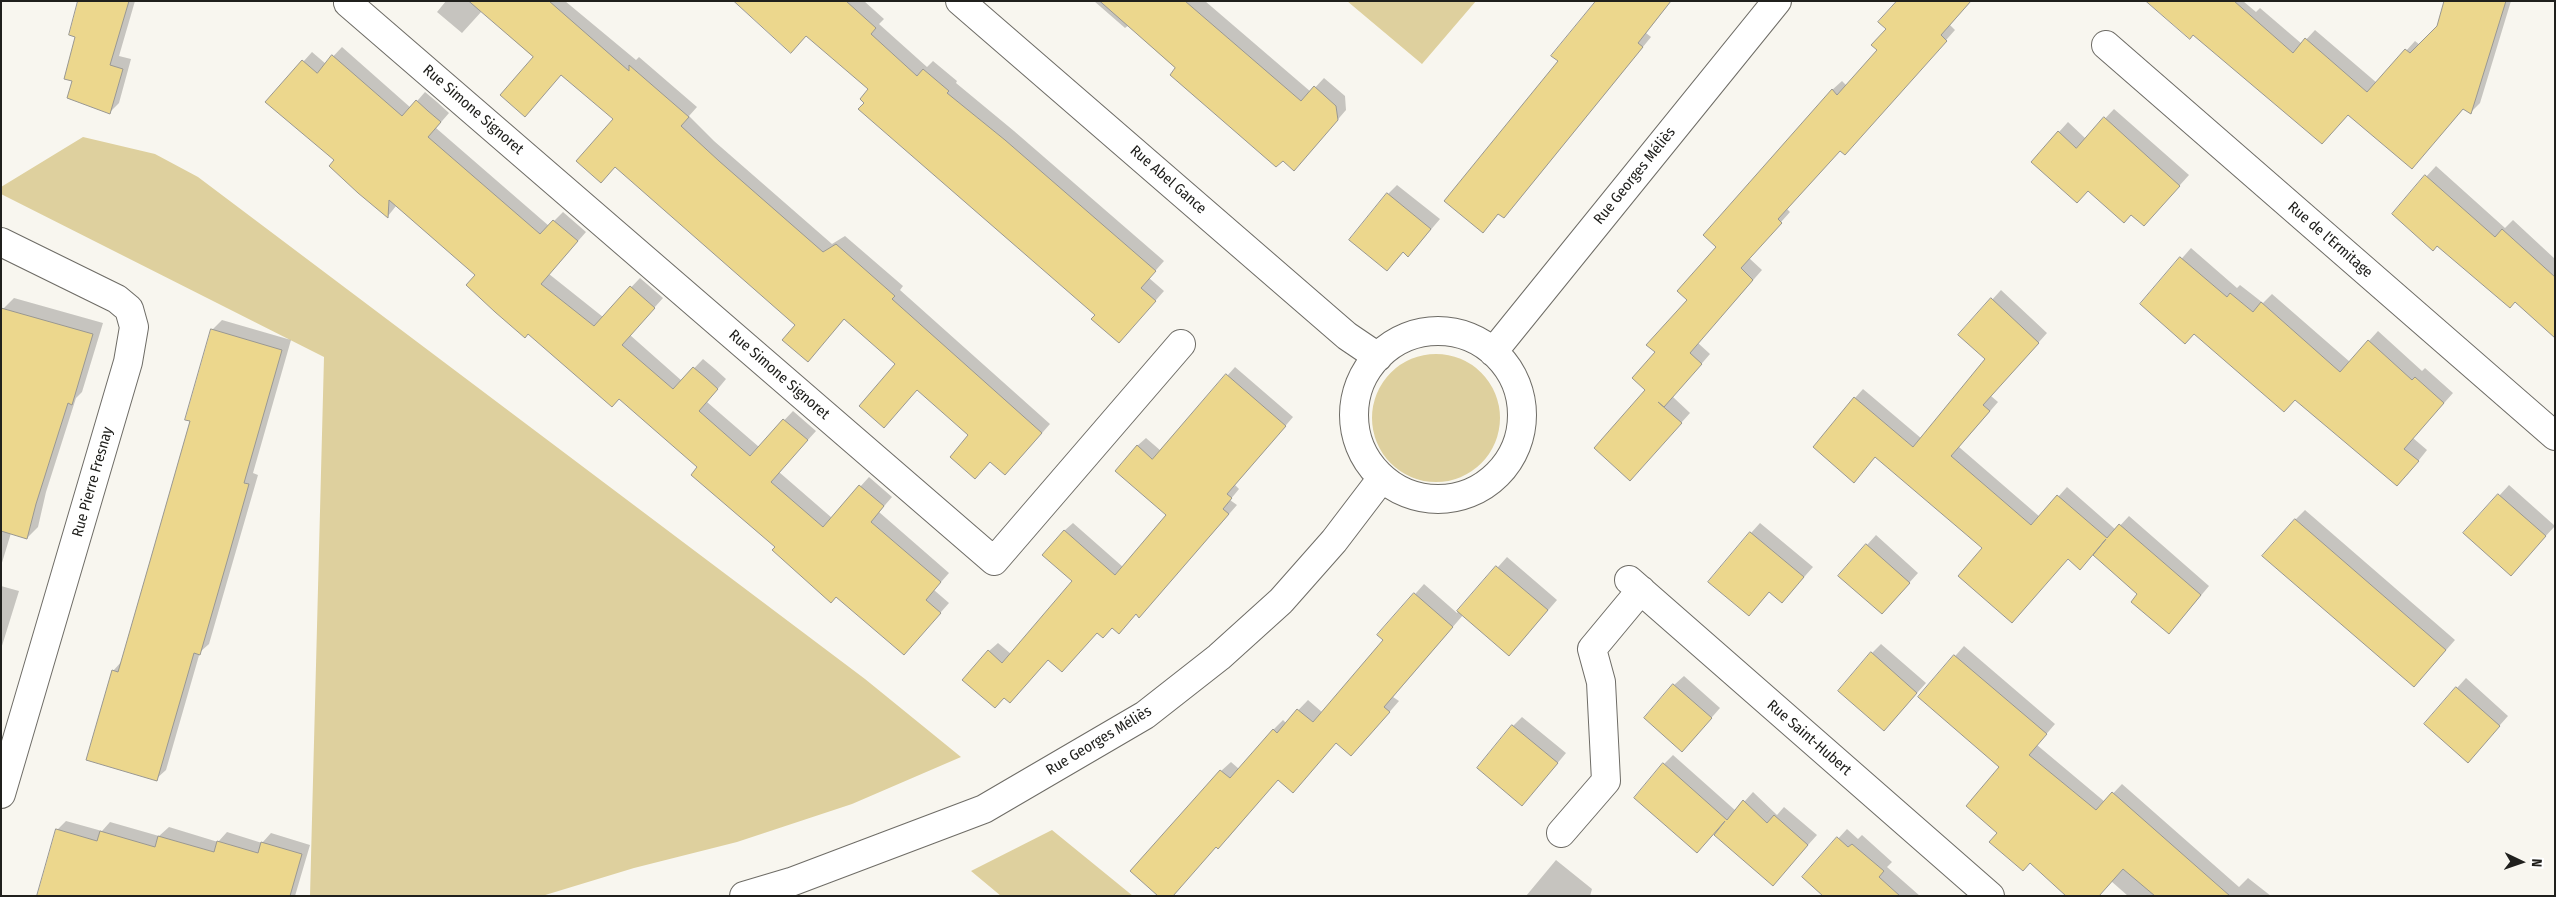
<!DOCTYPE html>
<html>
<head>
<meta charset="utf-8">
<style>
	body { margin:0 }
	#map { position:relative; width:2556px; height:897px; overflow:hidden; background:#f8f6ef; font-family:"Fira Sans Condensed",sans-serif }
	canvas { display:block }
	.frame { position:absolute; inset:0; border:2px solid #20201d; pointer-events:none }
	.north { position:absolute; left:2496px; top:837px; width:50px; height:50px; -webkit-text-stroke:4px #fff; paint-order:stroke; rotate:93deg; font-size:14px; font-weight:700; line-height:20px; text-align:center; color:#20201d }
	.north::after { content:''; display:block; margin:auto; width:18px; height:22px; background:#20201d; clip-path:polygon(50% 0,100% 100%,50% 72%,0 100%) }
</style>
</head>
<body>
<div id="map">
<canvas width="2556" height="897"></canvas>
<div class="frame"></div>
<div class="north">N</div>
</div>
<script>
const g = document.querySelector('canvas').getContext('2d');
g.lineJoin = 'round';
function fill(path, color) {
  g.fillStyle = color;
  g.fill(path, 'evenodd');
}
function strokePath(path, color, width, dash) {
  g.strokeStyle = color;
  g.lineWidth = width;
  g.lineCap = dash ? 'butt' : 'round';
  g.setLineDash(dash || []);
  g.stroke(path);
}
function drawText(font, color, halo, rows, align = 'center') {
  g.font = font + ' "Fira Sans Condensed",sans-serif';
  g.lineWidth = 5;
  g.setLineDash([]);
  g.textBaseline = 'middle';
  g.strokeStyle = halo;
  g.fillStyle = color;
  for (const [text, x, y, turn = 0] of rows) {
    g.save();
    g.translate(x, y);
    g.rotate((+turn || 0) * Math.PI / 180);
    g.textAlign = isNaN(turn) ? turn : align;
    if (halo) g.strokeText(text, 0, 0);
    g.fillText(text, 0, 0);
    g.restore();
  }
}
fill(new Path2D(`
	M1347,1H1476L1422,64Z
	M83,137L155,154L198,177L865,679L961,757L852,804L737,842L634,868L542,896H310L324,357L1,194V187Z
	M1372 418a64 64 0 1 1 128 0a64 64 0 1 1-128 0Z
	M1052,830L1133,896H1001L971,871Z`), '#ded09e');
fill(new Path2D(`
	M80,1H135L119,56L131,59L119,103L110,112L74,80Z
	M446,1H565L636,60L639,57L697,107L689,116L714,141L832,244L845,236L903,286L900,290L1050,424L1014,465L991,461L975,478L970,435L897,364L845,318L816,351L797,325L615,119L562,73L534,57L482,11L462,33L437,12Z
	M734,1H864L884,19L879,24L927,67L933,61L957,81L956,83L1014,131L1164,261L1149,278L1164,291L1119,342L1097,315L866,102L870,89L806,35L791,51Z
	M1094,1H1205L1311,92L1324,78L1345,96L1346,110L1303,160L1177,68L1129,25L1125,28Z
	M1597,1H1671L1646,33L1651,37L1513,207L1504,216L1499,213L1483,231L1560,61Z
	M1899,1H1971L1950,25L1955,30L1854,144L1840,150L1787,209L1790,212L1749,258L1762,270L1698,343L1710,354L1673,397L1690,413L1639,470L1647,390L1657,352L1718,247L1832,90L1842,81L1847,86L1879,50Z
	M2160,1H2243L2256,12L2260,8L2302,44L2315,30L2377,83L2415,41L2420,45L2438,27L2446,1H2511L2480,103L2471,112L2464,108L2412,167L2349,113Z
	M342,47L411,108L425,92L437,102L449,113L436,128L549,226L563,212L586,232L549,274L603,317L640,278L663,298L630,335L682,381L703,359L715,369L726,379L707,402L759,447L793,411L816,431L779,472L832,518L869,477L892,497L879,512L949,573L934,590L949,603L904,654L777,547L699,467L396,206L388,216L335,160L267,102L312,52L326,64Z
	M2114,109L2189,175L2144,225L2059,132L2068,122L2086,139Z
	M2436,166L2505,228L2513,220L2555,259V337L2515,301L2393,213Z
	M1397,185L1440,219L1417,246L1404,251L1387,270L1388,194Z
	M2191,248L2237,288L2240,285L2263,303L2272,294L2350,362L2378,331L2422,371L2425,368L2453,393L2413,438L2427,450L2407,475L2195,333L2142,304Z
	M2001,290L2047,333L1991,396L1998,402L1959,447L2040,517L2067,487L2116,530L2129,516L2209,586L2177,624L2094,553L2068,558L1983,548L1876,456L1862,472L1855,398L1863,389L1922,439L1987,359L1960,335Z
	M14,298L103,323L82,392L76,398L46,492L38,527L27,538L11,533L1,566V316L3,309Z
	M222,320L291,340L253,473L258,475L209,644L200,652L166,770L156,779L113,671L122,661L192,420L212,330Z
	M1235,367L1293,417L1235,485L1239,489L1230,500L1237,505L1148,607L1113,627L1097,631L1049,659L1018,693L989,651L998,643L1011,654L1074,581L1064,531L1073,523L1123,567L1168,515L1137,446L1146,438L1161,451Z
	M2509,485L2555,526L2520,564L2465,533Z
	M2305,510L2455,640L2424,675L2295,520Z
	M1760,523L1813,567L1782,602L1770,591L1758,605L1751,533Z
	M1876,535L1918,573L1891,603L1867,545Z
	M1507,557L1557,600L1518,645L1463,615L1393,697L1399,701L1361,745L1337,742L1278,779L1228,838L1221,771L1231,762L1239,769L1274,729L1283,720L1286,723L1308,700L1323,713L1384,640L1379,635L1424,584L1457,613Z
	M1,586L19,591L1,649Z
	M1881,644L1926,683L1884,730L1872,653Z
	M1964,646L2055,724L2037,745L2105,802L2122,784L2239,887L2248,878L2271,896H2128L2111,881L1999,833L2001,767L1919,697Z
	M1684,676L1720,708L1692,740L1674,685Z
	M2466,678L2508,716L2468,761L2457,688Z
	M1522,717L1566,753L1531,795L1513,726Z
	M1673,755L1736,811L1753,792L1777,815L1784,807L1817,835L1773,884L1714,833L1664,764Z
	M66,821L102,831L110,822L159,836L169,827L218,842L227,832L262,843L271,833L310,845L295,896H117L57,830Z
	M1847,829L1858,839L1862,835L1892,862L1887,867L1920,896H1825L1803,877Z
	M1556,860L1592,889L1590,896H1526Z`), '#0003');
const building = new Path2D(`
	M78,1H129L110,65L123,69L110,114L67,98L72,81L64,79L75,37L69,35Z
	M469,1H549L629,71V65L689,117L681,126L719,161L823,252L836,244L895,296L892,299L1042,433L1005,475L990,462L975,479L950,457L968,435L917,390L884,428L859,406L895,364L844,319L808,362L782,340L795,325L615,167L601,183L576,161L613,119L561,75L525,117L500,95L533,57Z
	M734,1H846L876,28L871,34L917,76L923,69L949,91L947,93L1005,140L1156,271L1141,288L1156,301L1119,343L1091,319L1095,315L858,109L864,103L860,99L868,89L806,36L791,53Z
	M1100,1H1185L1301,101L1314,86L1336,106L1338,120L1294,171L1283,161L1276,167L1170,75L1175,68Z
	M1596,1H1671L1638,43L1643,47L1504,218L1498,214L1483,233L1444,201L1558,61L1551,56Z
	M1897,1H1971L1941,35L1947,41L1845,155L1840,151L1778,219L1782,223L1741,268L1753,280L1690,353L1702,364L1664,407L1658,402L1682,423L1630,481L1594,448L1645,390L1632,378L1655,352L1646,345L1687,300L1677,291L1716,247L1703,235L1832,89L1837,95L1877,50L1871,45L1886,29L1878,22Z
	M2146,1H2234L2293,53L2305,38L2367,92L2405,49L2410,53L2437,26L2444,1H2506L2471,114L2463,109L2412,169L2348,115L2322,144L2193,35L2190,39Z
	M332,55L402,116L416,100L428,111L441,122L428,137L540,234L553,220L578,241L541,284L594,326L630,286L655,308L622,345L673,389L693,367L706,378L718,389L699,411L750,456L783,419L808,440L771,482L823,527L859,485L884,506L871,522L941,582L926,600L941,613L904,655L836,597L831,603L772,550L775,547L691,475L697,467L619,399L612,407L528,334L525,338L495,312L466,285L475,275L389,200L388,218L358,193L329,166L334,160L265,102L302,60L317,73Z
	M2104,117L2180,186L2144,226L2131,215L2124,223L2088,191L2077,203L2031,162L2058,131L2076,148Z
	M2425,175L2495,237L2502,229L2555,277V338L2515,302L2510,308L2437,246L2433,251L2392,214Z
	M1387,193L1431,229L1408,257L1403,252L1387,271L1349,240Z
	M2180,257L2227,297L2230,293L2253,312L2261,302L2340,372L2368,340L2412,380L2415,377L2444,403L2404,449L2419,461L2397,486L2295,400L2284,412L2194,334L2185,344L2140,304Z
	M1991,298L2039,343L1983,405L1990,411L1951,456L2031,525L2057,495L2107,538L2119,524L2201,595L2169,634L2131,602L2137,594L2093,555L2106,539L2080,570L2068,559L2012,623L1958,576L1982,548L1875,457L1854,483L1813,447L1854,397L1913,447L1985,359L1958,335Z
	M1,308L93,334L72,405L68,403L36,504L27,539L1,531Z
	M211,329L282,350L244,483L249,484L228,558L200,655L194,653L157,781L86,760L112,670L118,672L150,561L190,421L185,420Z
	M1226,374L1286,426L1227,494L1232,498L1223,509L1229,514L1139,618L1136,614L1119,634L1112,628L1103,638L1097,633L1062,672L1048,660L1010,703L1004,698L995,708L962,680L988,650L1002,663L1072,581L1042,555L1064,530L1115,575L1166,515L1115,471L1137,445L1152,459Z
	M2498,494L2546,536L2511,576L2463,533Z
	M2295,519L2446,650L2414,687L2262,556Z
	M1750,532L1804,577L1782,603L1769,592L1749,616L1708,582Z
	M1866,544L1910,583L1882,614L1838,576Z
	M1496,566L1548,610L1509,656L1457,611Z
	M1414,593L1453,627L1384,707L1390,712L1351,756L1336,743L1293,793L1278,780L1218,849L1216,847L1173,896H1158L1130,871L1220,770L1230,778L1273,729L1277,733L1297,709L1313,722L1383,640L1377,635Z
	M1871,652L1917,693L1884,731L1838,691Z
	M1954,655L2047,734L2029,755L2096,810L2112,792L2230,896H2155L2123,869L2099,896H2066L2030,863L2023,871L1989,842L1997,833L1966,806L1999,767L1918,697Z
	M1673,684L1712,718L1682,752L1644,718Z
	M2456,687L2500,726L2468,763L2424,724Z
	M1512,725L1558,763L1522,806L1477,768Z
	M1663,763L1727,820L1743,800L1767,823L1774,815L1808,845L1773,886L1714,835L1725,821L1697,853L1634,798Z
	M56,829L97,841L100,831L155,847L158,836L214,852L217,841L258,853L261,842L302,854L290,896H37Z
	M1837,837L1848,847L1852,844L1884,871L1879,877L1900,896H1823L1802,877Z`);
fill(building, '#ecd78d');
strokePath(building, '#999791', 1);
const minor = new Path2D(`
	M349,1L348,3L994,561L1181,344
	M960,1L1347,336L1378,357
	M2106,45L2555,436
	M1,242L117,299L129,309L134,327L128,362L1,794
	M1354 415a84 84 0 1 1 168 0a84 84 0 1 1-168 0Z
	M1493,352L1777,1
	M1629,580L1990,896
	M1561,833L1606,781L1601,682L1592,649L1641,590
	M744,896L791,882L984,809L1145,715L1219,657L1281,601L1334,541L1382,478`);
strokePath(minor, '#6e6c66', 30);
strokePath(minor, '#fff', 28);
drawText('15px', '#20201d', '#fff', [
	["Rue Simone Signoret",473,110,41],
	["Rue Georges Méliès",1635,176,-51],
	["Rue Abel Gance",1168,180,41],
	["Rue de l'Ermitage",2330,240,41],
	["Rue Simone Signoret",779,375,41],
	["Rue Pierre Fresnay",93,482,-74],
	["Rue Saint-Hubert",1809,738,41],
	["Rue Georges Méliès",1099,741,-31]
]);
</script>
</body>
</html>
